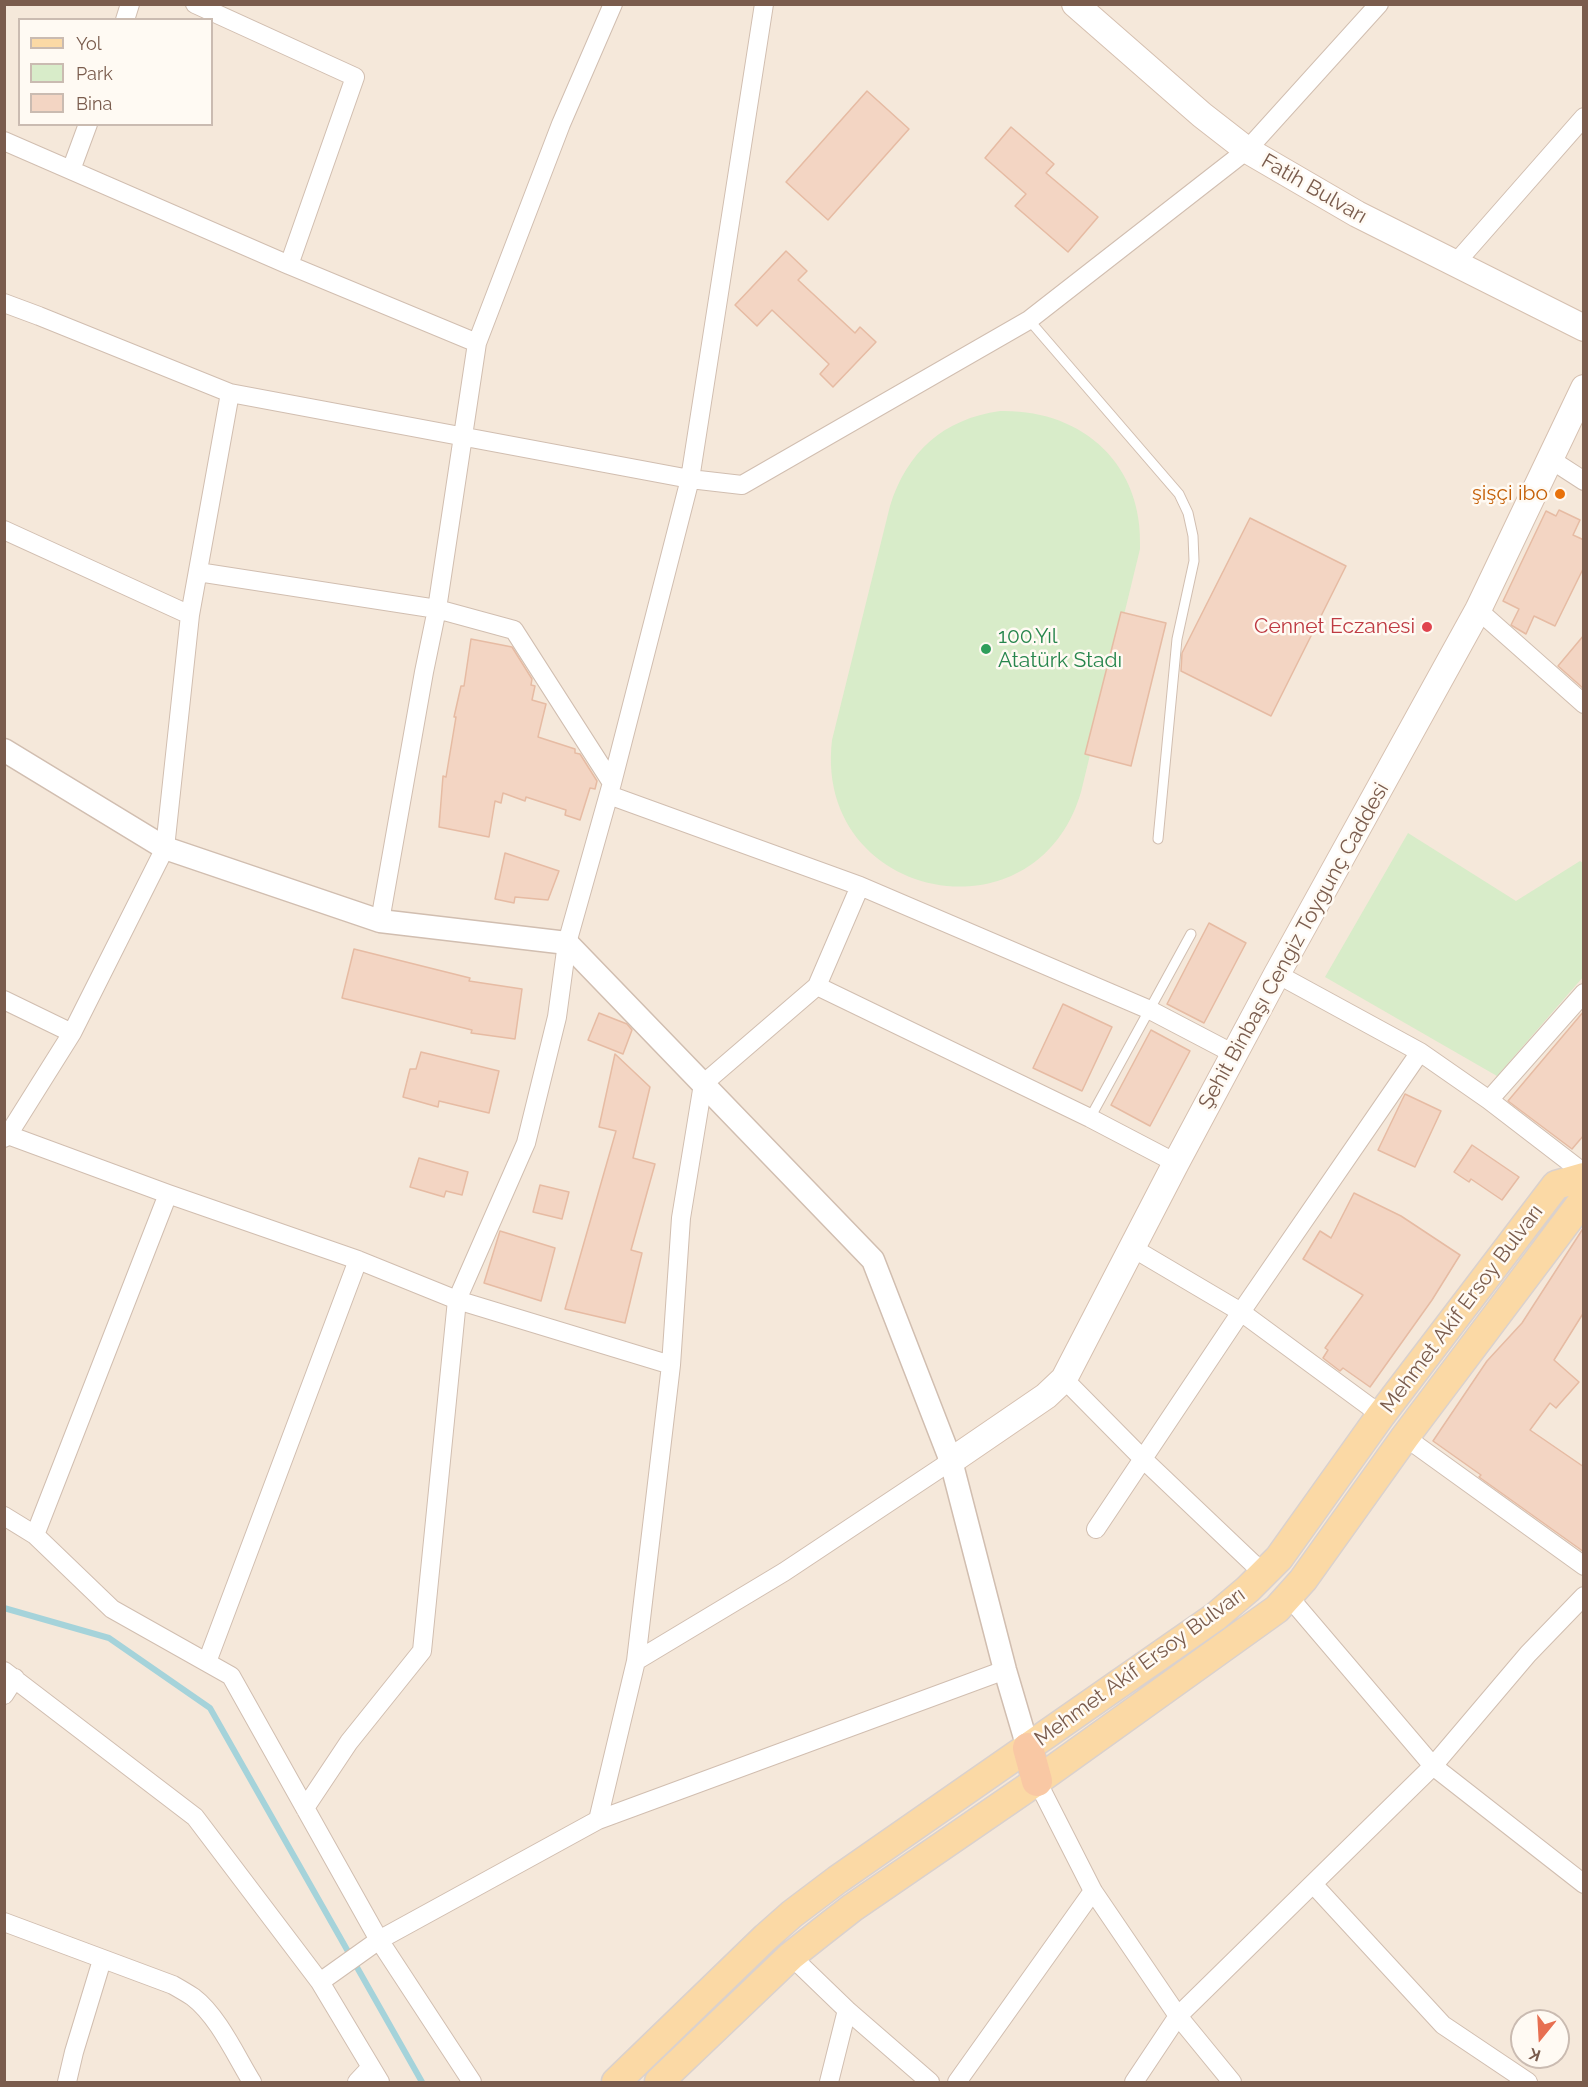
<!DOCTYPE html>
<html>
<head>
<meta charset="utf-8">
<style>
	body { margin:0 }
	#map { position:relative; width:1588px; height:2087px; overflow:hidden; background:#fdf6ec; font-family:Raleway,sans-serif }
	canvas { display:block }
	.frame { position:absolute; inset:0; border:6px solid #7a5c4d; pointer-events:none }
	.legend { position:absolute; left:18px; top:18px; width:195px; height:108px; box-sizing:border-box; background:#fffaf3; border:2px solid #cabbb1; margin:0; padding:8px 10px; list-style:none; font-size:18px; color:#7a5c4d }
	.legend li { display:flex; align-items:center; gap:12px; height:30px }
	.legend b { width:30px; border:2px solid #cabbb1 }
	.north { position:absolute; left:1510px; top:2009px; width:60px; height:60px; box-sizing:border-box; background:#fffaf3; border:2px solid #cabbb1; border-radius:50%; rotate:198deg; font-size:16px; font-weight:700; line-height:24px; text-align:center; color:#7a5c4d }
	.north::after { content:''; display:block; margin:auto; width:21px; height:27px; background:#e76f51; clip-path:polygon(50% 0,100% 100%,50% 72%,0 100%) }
</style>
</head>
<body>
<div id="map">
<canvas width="1588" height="2087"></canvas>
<div class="frame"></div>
<ul class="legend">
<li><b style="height:8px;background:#fbd9a5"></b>Yol</li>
<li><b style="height:16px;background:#d8ecc9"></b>Park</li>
<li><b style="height:16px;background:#f3d5c3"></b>Bina</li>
</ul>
<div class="north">K</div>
</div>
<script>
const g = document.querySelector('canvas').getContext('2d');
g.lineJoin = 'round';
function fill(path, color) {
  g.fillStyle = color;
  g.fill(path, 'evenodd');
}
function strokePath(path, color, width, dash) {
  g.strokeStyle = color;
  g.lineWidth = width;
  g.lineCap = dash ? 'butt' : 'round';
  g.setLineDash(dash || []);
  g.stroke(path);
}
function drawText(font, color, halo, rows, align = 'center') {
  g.font = font + ' Raleway,sans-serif';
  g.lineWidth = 5;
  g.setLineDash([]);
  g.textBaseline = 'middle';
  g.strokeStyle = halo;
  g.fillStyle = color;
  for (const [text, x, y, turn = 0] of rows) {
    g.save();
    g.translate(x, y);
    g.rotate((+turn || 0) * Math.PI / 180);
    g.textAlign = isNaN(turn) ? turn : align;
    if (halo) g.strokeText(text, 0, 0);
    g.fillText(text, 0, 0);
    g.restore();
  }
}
fill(new Path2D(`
	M5,5H1583V2082H5ZM20,20H212V124H20ZM1522,2021H1558V2057H1522Z`), '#f5e8da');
fill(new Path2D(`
	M1000,411C1082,409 1144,464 1140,549L1081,792C1036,946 813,900 832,740L890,506C907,452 943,419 1000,411Z
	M1408,833L1516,901L1580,861L1583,863V977L1497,1076L1325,977Z`), '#d8ecc9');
strokePath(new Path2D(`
	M4,1608L109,1638L210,1708L422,2082`), '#a5d3da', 6);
const building = new Path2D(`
	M867,91L909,129L828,220L786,182Z
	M1011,127L1054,164L1046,173L1098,217L1068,252L1015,206L1026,194L985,158Z
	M786,251L807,271L798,280L855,333L860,327L876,342L833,387L820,374L829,364L772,310L757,326L735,305Z
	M1559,510L1580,520L1573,535L1584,540V567L1555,626L1534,616L1526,634L1511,625L1519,609L1503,601L1546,511L1556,516Z
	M1250,518L1346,566L1271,716L1181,671L1182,653Z
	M1121,612L1166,623L1131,766L1085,754Z
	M1584,635V689L1558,666Z
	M471,639L512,647L532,679L531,685L535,686L532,700L546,704L538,737L575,749V753L580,754L597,781L595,789L590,788L580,820L565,815L566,810L526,797L525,801L503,793L501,803L495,801L489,837L439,827L443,776L446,777L456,717H454L461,686H464Z
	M505,853L559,871L548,900L515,897L514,903L495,899Z
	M1209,923L1246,943L1204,1023L1167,1004Z
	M354,949L470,978L469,981L522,989L515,1039L471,1033L472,1030L342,998Z
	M1063,1004L1112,1027L1082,1091L1033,1068Z
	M1584,1011V1135L1572,1149L1508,1101Z
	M599,1013L627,1024L632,1030L623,1054L588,1040Z
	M1151,1030L1190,1051L1150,1126L1111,1105Z
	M421,1052L499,1071L489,1113L439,1101L438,1107L403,1097L410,1069H416Z
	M615,1054L650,1087L633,1158L655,1164L631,1250L642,1253L625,1323L565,1309L616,1131L599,1127Z
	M1405,1094L1441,1111L1415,1167L1378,1150Z
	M1472,1145L1519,1177L1502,1200L1471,1179L1469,1182L1454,1172Z
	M419,1158L468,1172L462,1195L446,1191L444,1197L410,1187Z
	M540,1185L569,1192L562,1219L533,1212Z
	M1354,1193L1401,1216L1460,1255L1432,1300L1370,1387L1343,1368L1340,1371L1323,1358L1328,1350L1325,1348L1363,1295L1303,1259L1320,1231L1331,1238Z
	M1584,1227V1312L1554,1360L1579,1382L1556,1408L1550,1403L1530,1430L1584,1467V1552L1479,1477L1481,1475L1433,1441L1487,1361L1522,1323Z
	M500,1231L555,1248L541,1301L484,1283Z`);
fill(building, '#f3d5c3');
strokePath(building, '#e6bba3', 1.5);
const service = new Path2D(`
	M1029,320L1179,494L1188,513L1193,536L1194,561L1177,639L1158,839
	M1090,1118L1191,934`);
const minor = new Path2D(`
	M125,20L130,4
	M4,141L289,265L355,77L195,4
	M71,170L88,124
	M289,265L477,343
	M1454,265L1584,117
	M4,303L39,316L230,393L690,479L742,485L1029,320L1247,150L1379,4
	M1550,459L1584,481
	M4,530L190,615
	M198,572L437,609L514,630L612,783
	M1478,610L1584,704
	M609,795L860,886L1150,1010L1234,1054
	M380,921L424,672L437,609L477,343L561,124L613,4
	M1277,974L1420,1052L1489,1100L1584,1173
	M817,986L1090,1118L1176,1163
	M4,1000L72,1033
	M1489,1100L1584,993
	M8,1135L72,1033L165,848L190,615L230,393
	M4,1138L8,1135L168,1194L358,1260L457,1300L671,1365
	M1131,1247L1241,1312L1381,1415
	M1064,1379L1143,1459L1264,1574
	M1405,1437L1584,1566
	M4,1516L35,1535L112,1609L231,1676L379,1940L472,2082
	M1096,1529L1241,1312L1420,1052
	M35,1535L168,1194
	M1289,1597L1433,1766L1584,1884
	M636,1661L784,1572L951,1461
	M207,1662L358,1260
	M4,1671L195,1817L320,1982L380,2082
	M4,1695L15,1678
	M1037,1781L1093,1891L1178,2016L1232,2082
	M305,1808L349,1742L422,1651L457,1300L526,1143L557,1017L567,943L612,783L690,479L764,4
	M598,1820L636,1661L671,1365L681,1218L703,1084L817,986L860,886
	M1313,1884L1443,2025L1528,2082
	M4,1922L173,1985C180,1989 187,1993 193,1997C218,2016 236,2056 252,2082
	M791,1956L847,2010L930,2082
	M320,1982L379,1940L598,1820L1005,1670
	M67,2082L74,2052L102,1960
	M357,2082L371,2067
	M829,2082L847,2010
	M957,2082L1093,1891
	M1134,2082L1178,2016L1433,1766L1528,1654L1584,1596`);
const tertiary = new Path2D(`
	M4,750L165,848L380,921L567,943L873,1260L951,1461L1005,1670L1028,1748`);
const secondary = new Path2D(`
	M1075,4L1202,115L1247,150L1357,214L1584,328
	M951,1461L1046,1396L1064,1379L1176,1163L1277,974L1478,610L1584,388`);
const primary = new Path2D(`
	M616,2082L766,1937L792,1914L837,1880L1215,1617L1248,1589L1279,1558L1381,1415L1556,1185L1584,1177
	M659,2082L791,1956L820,1933L852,1908L1037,1781L1277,1609L1303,1580L1405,1437L1584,1199`);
const trunk = new Path2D(`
	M1028,1748L1037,1781`);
strokePath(service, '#d1beb0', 11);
strokePath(minor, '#d1beb0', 20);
strokePath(tertiary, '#d1beb0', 25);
strokePath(secondary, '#d6c0b0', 28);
strokePath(primary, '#dad1cd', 31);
strokePath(trunk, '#dad1cd', 32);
strokePath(service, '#fff', 9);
strokePath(minor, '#fff', 18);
strokePath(tertiary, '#fff', 22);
strokePath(secondary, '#fff', 26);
strokePath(primary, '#fbd9a5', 28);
strokePath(trunk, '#f9c8a4', 30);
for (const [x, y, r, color] of [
	[1560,494,6,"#e8710a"],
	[1427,627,6,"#e0444e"],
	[986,649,6,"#2e9e5b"]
]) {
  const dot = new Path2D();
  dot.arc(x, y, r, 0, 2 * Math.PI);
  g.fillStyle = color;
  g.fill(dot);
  strokePath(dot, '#fffaf3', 2);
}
drawText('21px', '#7a5c4d', '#fffaf3', [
	["Fatih Bulvarı",1314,189,30],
	["Şehit Binbaşı Cengiz Toygunç Caddesi",1294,946,-61],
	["Mehmet Akif Ersoy Bulvarı",1462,1309,-53],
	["Mehmet Akif Ersoy Bulvarı",1140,1667,-36]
]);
drawText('21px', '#c56008', '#fffaf3', [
	["şişçi ibo",1548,494]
], 'right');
drawText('21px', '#be3a42', '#fffaf3', [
	["Cennet Eczanesi",1415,627]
], 'right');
drawText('21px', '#27864d', '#fffaf3', [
	["100.Yıl",998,637],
	["Atatürk Stadı",998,661]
], 'left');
</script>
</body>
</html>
